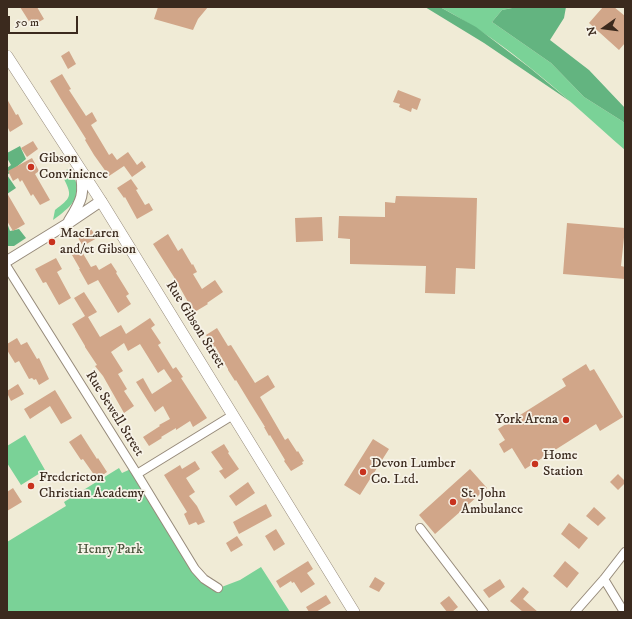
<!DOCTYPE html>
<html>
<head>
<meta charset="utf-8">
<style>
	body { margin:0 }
	#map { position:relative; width:632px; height:619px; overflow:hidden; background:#f0ebd6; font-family:"IM FELL DW Pica",serif }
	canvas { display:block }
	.frame { position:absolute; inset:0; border:8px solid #3b2a1e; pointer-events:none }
	.north { position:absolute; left:584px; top:8px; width:40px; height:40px; -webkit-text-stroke:3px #f7f3e8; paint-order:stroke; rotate:256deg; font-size:11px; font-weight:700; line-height:16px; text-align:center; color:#3b2a1e }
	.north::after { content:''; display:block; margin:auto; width:14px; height:18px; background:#3b2a1e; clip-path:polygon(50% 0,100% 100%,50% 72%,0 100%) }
	.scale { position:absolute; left:8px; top:16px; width:70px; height:18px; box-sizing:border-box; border:2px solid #3b2a1e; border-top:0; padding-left:5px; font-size:12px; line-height:14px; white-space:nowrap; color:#3b2a1e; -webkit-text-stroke:3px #f7f3e8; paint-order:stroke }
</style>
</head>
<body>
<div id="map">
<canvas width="632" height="619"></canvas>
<div class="frame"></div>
<div class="north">N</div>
<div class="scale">50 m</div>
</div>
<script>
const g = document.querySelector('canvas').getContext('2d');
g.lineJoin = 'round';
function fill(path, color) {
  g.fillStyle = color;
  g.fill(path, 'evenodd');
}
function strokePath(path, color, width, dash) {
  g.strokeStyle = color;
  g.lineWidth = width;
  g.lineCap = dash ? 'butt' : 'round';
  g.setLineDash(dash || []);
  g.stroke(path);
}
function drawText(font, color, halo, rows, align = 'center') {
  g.font = font + ' "IM FELL DW Pica",serif';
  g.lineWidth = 3.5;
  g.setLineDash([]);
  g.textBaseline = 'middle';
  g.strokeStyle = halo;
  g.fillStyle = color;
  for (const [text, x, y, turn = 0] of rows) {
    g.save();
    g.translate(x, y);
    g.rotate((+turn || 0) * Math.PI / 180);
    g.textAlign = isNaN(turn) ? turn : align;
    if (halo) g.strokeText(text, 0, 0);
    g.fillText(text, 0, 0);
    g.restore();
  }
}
fill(new Path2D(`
	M440,7H517L502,10L492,22L551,63L584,97L622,121L625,124V150C567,99 509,43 440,7Z
	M67,169C70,173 74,178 76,182C84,198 64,212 53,220L55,210C70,198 73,197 64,179Z
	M25,435L45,470L21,485L7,463V446Z
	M119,468L122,473L133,468L195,569L219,588L240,580L261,567L290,612H7V542L66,506L64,502Z`), '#7ad297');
fill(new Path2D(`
	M425,7H440L476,27L530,68L571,102L484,43Z
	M517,7H566L564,18L550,40L589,70L625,108V124L622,121L584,97L551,63L492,22L502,10Z
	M20,146L26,159L7,175L16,188L7,194V168L11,165L7,158V153Z
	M7,223L10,231L19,229L26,238L14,246H7Z`), '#63b480');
fill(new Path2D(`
	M20,7H37L44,19L32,26Z
	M158,7H208L198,19L193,30L154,19Z
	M603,7H614L625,16V43L619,50L589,23Z
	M69,51L76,64L68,69L61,56Z
	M62,74L71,89L69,90L86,116L92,112L97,121L91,125L109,155L112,153L117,160L128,152L137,165L142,161L146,167L132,177L124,166L109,176L94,155L85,140L86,139L62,101L50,81Z
	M398,90L421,99L417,110L412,108L411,112L399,107L400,104L393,102Z
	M7,99L16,115L18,114L23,124L10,132L7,126Z
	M33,141L38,149L27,157L21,148Z
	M32,158L39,171L35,174L50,200L40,205L33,194L31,196L22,180L20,182L18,178L13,181L8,171Z
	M131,179L138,189L136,190L145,205L149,203L153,210L137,219L125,197L124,198L117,188Z
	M7,193L25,224L13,231L7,221Z
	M396,196L477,198L475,269L456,268L455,294L425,293L426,266L350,264V239L338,238L339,216L385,217V202L395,203Z
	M322,217L323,241L296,242L295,218Z
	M567,223L625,228L621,266L625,267V279L563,274Z
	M91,229L97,238L83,246L78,238Z
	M168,234L178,251L182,248L192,265L193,264L197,272L193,274L202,289L215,280L223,292L207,303L208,304L193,313L187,303L188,302L174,277L153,244Z
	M81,250L91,267L96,265L99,270L111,263L117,272L116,273L129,294L126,296L131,304L118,313L98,280L88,285L79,269H80L72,255Z
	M56,258L62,269L57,272L71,298L59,305L46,282L43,283L35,269Z
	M84,292L97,312L88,317L100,337L121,325L126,334L150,318L155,325L151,328L161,343L158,345L173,369L176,367L183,377L181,378L207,418L193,427L190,421L176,430V428L161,437L162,438L149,446L143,437L160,426L159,425L170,419L163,406L155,412L136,382L143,378L152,394L172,381L164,369L158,373L140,344L128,351L124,343L111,352L123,371L118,374L127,389L124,391L134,406L124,413L103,376L95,366L97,365L85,347V346L72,324L85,316L74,298Z
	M217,328L228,346L231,345L255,383L268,375L275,387L260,397L285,440L288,438L297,452L298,451L304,461L302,462L303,464L291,471L284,461L285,460L270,435L269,436L264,427H265L250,403L236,380L235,381L228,370V369L215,346L214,347L206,335Z
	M17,338L21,345L27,342L37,359L39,358L49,379L39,385L36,379L34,380L32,378L29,379L19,361L15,363L7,350V344Z
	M586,364L590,371L594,369L623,417L600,431L596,424L525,469L512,448L504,453L499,444L505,440L498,429L566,386L562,379Z
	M18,384L24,394L11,401L7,393V391Z
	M55,390L72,418L61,424L50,406L30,419L24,409Z
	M81,434L97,459L98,458L107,472L97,479L83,459L81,460L69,442Z
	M373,439L389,449L360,495L344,485Z
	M224,444L229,452L228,453L239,469L225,479L219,471L223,469L211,452Z
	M195,461L200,469L186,478L195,492L189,496L197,506L205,522L198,525L196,522L189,525L184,514L187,512L164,475L180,465L182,469Z
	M470,469L487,488L435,534L419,515Z
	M618,474L625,481V483L618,490L610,482Z
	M248,482L255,493L236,506L229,496Z
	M13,488L22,502L7,511V492Z
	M266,504L272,516L239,534L233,522Z
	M594,507L606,518L598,526L586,516Z
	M569,523L588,538L579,549L561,534Z
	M276,529L285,544L274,551L265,536Z
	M237,536L243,545L231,552L226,543Z
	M308,561L313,569L307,573L315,584L301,593L294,582L292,583L291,581L280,588L276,581Z
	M565,561L579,573L567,588L553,576Z
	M375,577L385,583L379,592L369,587Z
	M500,579L505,587L489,598L483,590Z
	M523,587L529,592L523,599L538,612H523L510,601Z
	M326,595L331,603L316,612H309L306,607Z
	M449,596L458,607L452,612H447L440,603Z`), '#d1a689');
const minor = new Path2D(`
	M7,267L137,474L195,569L204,579L218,588
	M137,474L233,415
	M420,528L484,612
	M604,579L624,612
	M575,612L604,579L625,552`);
const tertiary = new Path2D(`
	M69,221C82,200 85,194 80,170
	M7,261L67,224L101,201`);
const secondary = new Path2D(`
	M7,56L101,201L354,612`);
strokePath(minor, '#968a7a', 10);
strokePath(tertiary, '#968a7a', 12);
strokePath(secondary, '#968a7a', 12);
strokePath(minor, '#fff', 8);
strokePath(tertiary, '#fff', 10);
strokePath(secondary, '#fff', 11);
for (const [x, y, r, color] of [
	[31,167,4,"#c8321e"],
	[52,242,4,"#c8321e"],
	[566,420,4,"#c8321e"],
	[535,464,4,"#c8321e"],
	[363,472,4,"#c8321e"],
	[31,486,4,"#c8321e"],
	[453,502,4,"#c8321e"]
]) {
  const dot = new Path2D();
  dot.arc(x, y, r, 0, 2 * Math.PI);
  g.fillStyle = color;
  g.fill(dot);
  strokePath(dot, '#f7f3e8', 1.5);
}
drawText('14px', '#3b2a1e', '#f7f3e8', [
	["Gibson",39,159],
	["Convinience",39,175],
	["MacLaren",60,234],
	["and/et Gibson",60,250],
	["York Arena",558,420,"right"],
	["Home",543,456],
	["Station",543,472],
	["Devon Lumber",371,464],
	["Co. Ltd.",371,480],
	["Fredericton",39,478],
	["Christian Academy",39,494],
	["St. John",461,494],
	["Ambulance",461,510]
], 'left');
drawText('14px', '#3b2a1e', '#f7f3e8', [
	["Rue Gibson Street",195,325,58],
	["Rue Sewell Street",114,414,58]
]);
drawText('14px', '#4b543c', '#f7f3e8', [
	["Henry Park",110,550]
]);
</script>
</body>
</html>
